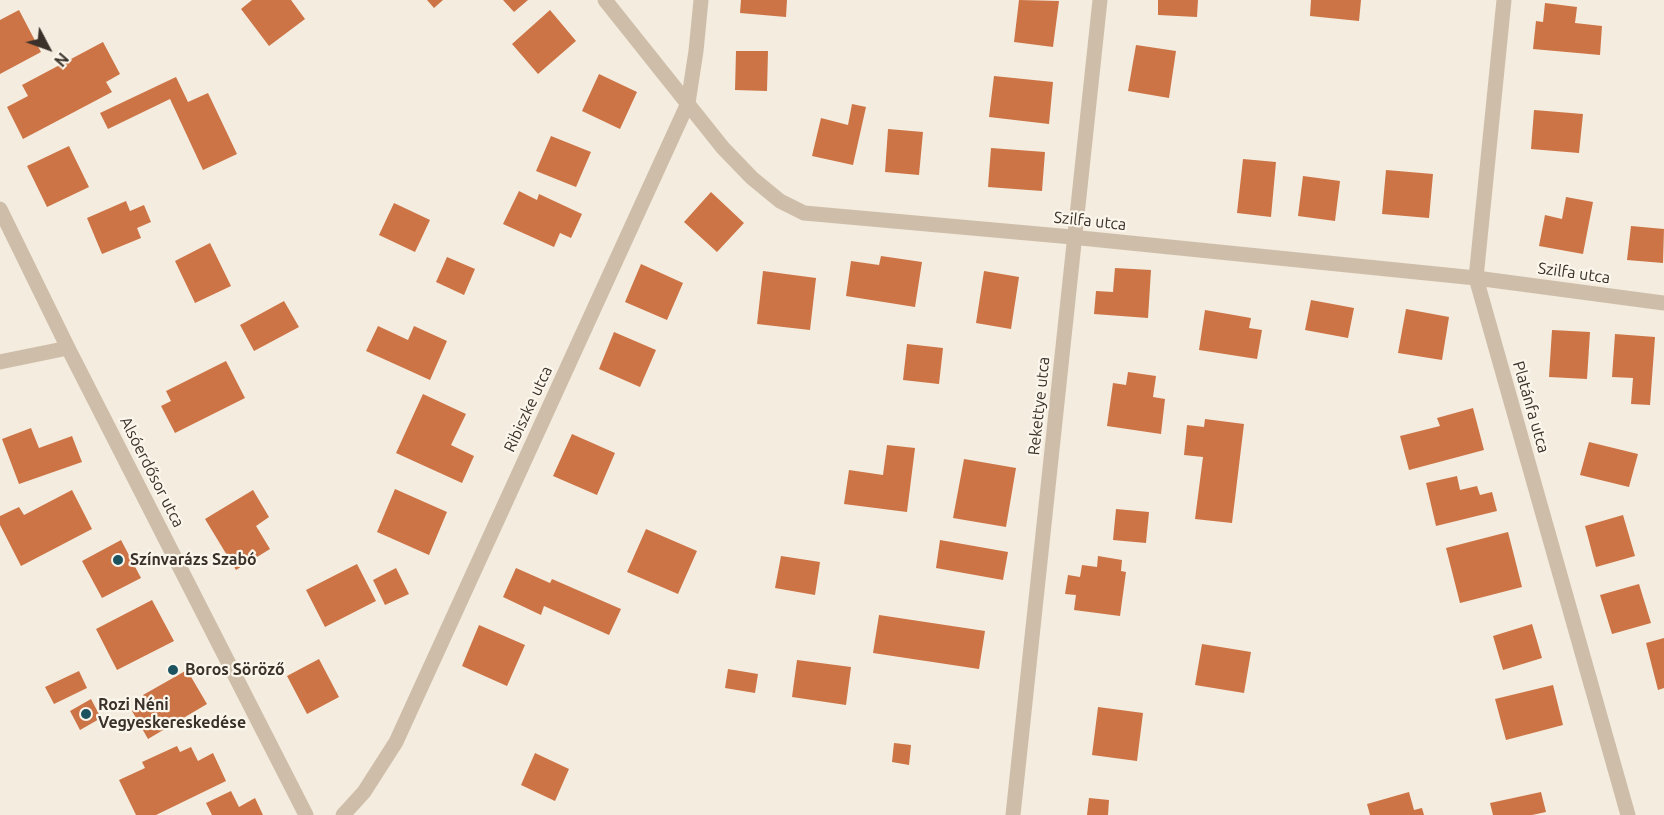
<!DOCTYPE html>
<meta charset="utf-8">
<style>
body{margin:0}
#map{position:relative;width:1664px;height:815px;overflow:hidden;background:#f4ecdf;font-family:Ubuntu,sans-serif}
canvas{display:block}
.north{position:absolute;left:18px;top:18px;width:60px;height:60px;-webkit-text-stroke:4px #fbf6ec;paint-order:stroke;rotate:131deg;font-size:16px;font-weight:700;line-height:24px;text-align:center;color:#3a312a}
.north::after{content:'';display:block;margin:auto;width:21px;height:27px;background:#3a312a;clip-path:polygon(50% 0,100% 100%,50% 72%,0 100%)}
</style>
<div id="map">
<canvas width="1664" height="815"></canvas>
<div class="north">N</div>
</div>
<script>
const ctx = document.querySelector('canvas').getContext('2d');
ctx.lineJoin = 'round';
function fillPath(path, color) { ctx.fillStyle = color; ctx.fill(path, 'evenodd'); }
const poly = rows => new Path2D(rows.map(r => 'M' + r).join(''));
function stroke(path, color, width, dash) { ctx.strokeStyle = color; ctx.lineWidth = width; ctx.lineCap = dash ? 'butt' : 'round'; ctx.setLineDash(dash || []); ctx.stroke(path); }
function write(font, color, halo, rows, align = 'center') {
  ctx.font = font + ' Ubuntu,sans-serif'; ctx.lineWidth = 4.5; ctx.setLineDash([]); ctx.textBaseline = 'middle'; ctx.strokeStyle = halo; ctx.fillStyle = color; for (const [text, x, y, turn = 0] of rows) {
    ctx.save(); ctx.translate(x, y); ctx.rotate((+turn || 0) * Math.PI / 180); ctx.textAlign = isNaN(turn) ? turn : align; if (halo) ctx.strokeText(text, 0, 0); ctx.fillText(text, 0, 0); ctx.restore();
  }
}
const building = poly([
 [252,0,291,0,305,19,269,46,241,9],
 [427,0,443,0,434,8],
 [503,0,528,0,514,12],
 [741,0,787,0,786,17,740,13],
 [1019,0,1059,1,1053,47,1014,42],
 [1158,0,1198,0,1197,17,1158,15],
 [1311,0,1361,0,1359,21,1310,16],
 [1545,3,1577,7,1575,23,1602,26,1600,55,1533,49,1536,21,1543,22],
 [19,10,41,52,0,74,0,20],
 [550,10,576,41,538,74,512,44],
 [103,42,120,74,106,82,112,92,23,139,7,107,28,96,22,85],
 [1136,45,1176,51,1169,98,1128,91],
 [736,51,768,51,767,91,735,90],
 [599,74,637,92,620,129,582,111],
 [994,76,1053,82,1049,124,989,117],
 [176,77,188,102,208,93,237,154,203,170,170,99,108,129,100,113],
 [852,104,866,107,853,165,812,156,821,118,848,125],
 [1534,110,1583,114,1579,153,1531,149],
 [888,129,923,132,919,175,885,172],
 [551,136,591,152,576,187,536,171],
 [69,146,89,187,47,207,27,166],
 [991,148,1045,152,1042,191,988,187],
 [1243,159,1276,162,1271,217,1237,213],
 [1386,170,1433,174,1429,218,1382,214],
 [1303,176,1340,181,1335,221,1298,216],
 [519,191,537,200,539,194,582,214,571,238,560,233,554,247,503,224],
 [711,192,744,223,717,252,684,222],
 [1566,197,1593,202,1583,254,1539,246,1545,215,1562,219],
 [126,201,130,211,144,205,151,222,137,228,141,238,102,254,87,218],
 [394,203,430,220,415,252,379,235],
 [1631,226,1664,229,1663,263,1627,260],
 [210,243,231,286,195,303,175,261],
 [881,256,922,262,915,307,846,296,851,261,879,265],
 [447,257,475,269,464,295,436,282],
 [641,264,683,283,667,320,625,302],
 [1115,268,1151,270,1148,318,1094,314,1096,291,1113,292],
 [763,271,816,278,810,330,757,324],
 [984,271,1019,277,1011,329,976,323],
 [1311,300,1354,308,1348,338,1305,330],
 [284,301,299,327,254,351,240,325],
 [1406,309,1449,317,1442,360,1398,353],
 [1205,310,1251,318,1249,328,1262,330,1257,359,1199,350],
 [378,326,408,340,414,326,447,341,430,380,366,351],
 [1552,330,1590,332,1587,379,1549,377],
 [614,332,656,350,640,387,599,369],
 [1615,334,1655,337,1650,405,1631,404,1633,378,1612,377],
 [907,344,943,348,939,384,903,380],
 [226,361,245,398,175,433,161,406,171,401,166,391],
 [1128,372,1156,376,1153,397,1165,399,1161,434,1107,426,1113,383,1126,385],
 [423,394,466,414,451,445,474,456,462,483,396,453],
 [1473,408,1484,450,1409,470,1400,436,1440,426,1437,418],
 [1205,419,1244,424,1232,523,1195,519,1203,457,1184,455,1187,425,1204,427],
 [31,428,39,448,72,436,82,462,19,484,2,439],
 [572,434,615,453,597,495,553,476],
 [1589,442,1638,454,1629,487,1580,475],
 [887,445,915,448,907,512,844,504,849,470,883,475],
 [964,459,1016,468,1006,527,953,518],
 [1457,476,1460,490,1477,486,1480,495,1492,492,1497,511,1436,526,1426,483],
 [395,489,447,512,429,555,377,532],
 [72,490,92,529,21,566,0,525,0,516,19,507,24,515],
 [253,490,269,517,256,526,270,549,236,570,205,519],
 [1116,509,1149,512,1146,543,1113,540],
 [1623,515,1635,556,1596,567,1585,526],
 [646,529,697,551,678,594,627,572],
 [1508,532,1522,587,1460,603,1446,548],
 [121,540,141,578,102,598,82,561],
 [940,540,1008,552,1003,580,936,568],
 [781,556,820,562,815,595,775,588],
 [1098,556,1122,560,1121,571,1126,572,1120,616,1074,610,1076,595,1065,594,1068,575,1080,577,1082,565,1097,567],
 [357,564,376,601,325,627,306,590],
 [396,568,409,594,385,605,373,580],
 [516,568,550,583,552,579,621,609,609,635,544,606,541,615,503,597],
 [1639,584,1651,623,1612,634,1600,595],
 [152,600,174,641,117,670,96,629],
 [879,615,985,631,979,669,873,653],
 [1532,624,1542,658,1503,670,1493,636],
 [479,625,525,645,507,686,462,666],
 [1664,638,1664,688,1658,690,1646,643],
 [1202,644,1251,652,1244,693,1195,685],
 [319,659,339,697,307,714,287,676],
 [797,660,851,667,846,705,792,697],
 [728,669,758,674,755,693,725,688],
 [187,670,207,704,148,739,132,711,147,702,143,695],
 [79,671,87,688,54,704,45,687],
 [1553,685,1563,725,1506,740,1495,699],
 [91,699,101,718,80,730,70,711],
 [1098,707,1143,713,1137,761,1092,755],
 [894,743,911,745,909,765,892,762],
 [177,746,180,752,191,747,198,761,213,753,226,781,156,815,136,815,119,780,145,768,142,762],
 [535,753,569,769,555,801,521,785],
 [231,791,239,807,255,798,263,815,212,815,206,803],
 [1409,792,1414,810,1422,808,1424,815,1370,815,1367,804],
 [1541,792,1546,812,1532,815,1493,815,1490,803],
 [1089,798,1109,800,1108,815,1087,815]
]);
const minor = poly([
 [605,0,723,148,752,178,780,201,804,213,1061,236,1476,278,1664,303],
 [1504,0,1476,278,1628,815],
 [0,209,68,348,306,815],
 [0,362,68,348],
 [343,815,364,792,396,742,688,103,696,51,701,0],
 [1013,815,1100,0]
]);
const markers = [
 [118,560,6,"#1c535f"],
 [173,670,6,"#1c535f"],
 [86,714,6,"#1c535f"]
];
const streetNames = [
 ["Szilfa utca",1090,221,6],
 ["Szilfa utca",1574,273,8],
 ["Rekettye utca",1039,406,-84],
 ["Platánfa utca",1531,407,74],
 ["Ribiszke utca",528,409,-65],
 ["Alsóerdősor utca",152,472,63]
];
const poiNames = [
 ["Színvarázs Szabó",130,560],
 ["Boros Söröző",185,670],
 ["Rozi Néni",98,705],
 ["Vegyeskereskedése",98,723]
];
fillPath(building, '#cc7445');
stroke(minor, '#cebea9', 15);
for (const [x, y, r, color] of markers) { const dot = new Path2D(); dot.arc(x, y, r, 0, 2 * Math.PI); ctx.fillStyle = color; ctx.fill(dot); stroke(dot, '#fbf6ec', 2); }
write('16px', '#3a312a', '#fbf6ec', streetNames);
write('bold 16px', '#3a312a', '#fbf6ec', poiNames, 'left');
</script>
